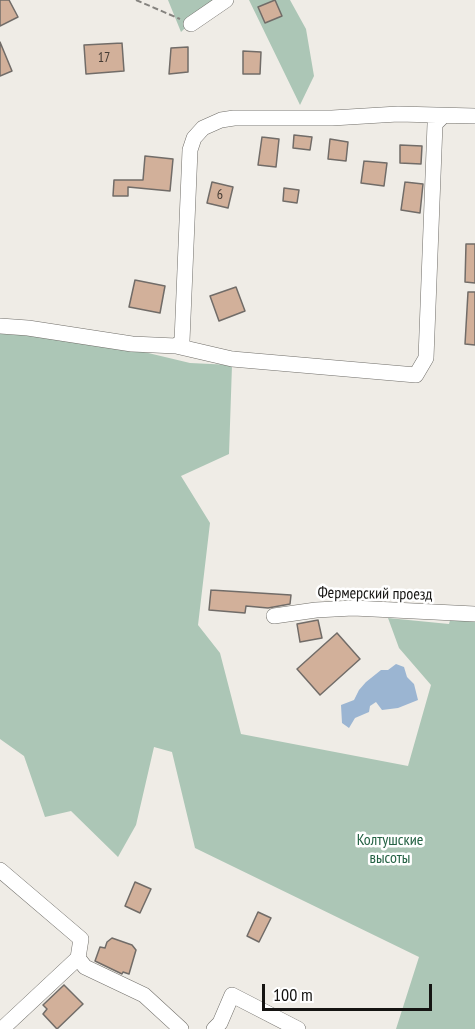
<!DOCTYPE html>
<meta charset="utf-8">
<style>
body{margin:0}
#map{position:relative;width:475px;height:1029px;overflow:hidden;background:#efece6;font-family:"PT Sans Narrow",sans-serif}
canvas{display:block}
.scale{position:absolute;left:262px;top:984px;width:170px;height:27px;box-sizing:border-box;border:3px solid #151412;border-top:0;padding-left:8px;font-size:18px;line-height:21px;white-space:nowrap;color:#151412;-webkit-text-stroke:4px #fff;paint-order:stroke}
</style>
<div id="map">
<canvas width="475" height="1029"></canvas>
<div class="scale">100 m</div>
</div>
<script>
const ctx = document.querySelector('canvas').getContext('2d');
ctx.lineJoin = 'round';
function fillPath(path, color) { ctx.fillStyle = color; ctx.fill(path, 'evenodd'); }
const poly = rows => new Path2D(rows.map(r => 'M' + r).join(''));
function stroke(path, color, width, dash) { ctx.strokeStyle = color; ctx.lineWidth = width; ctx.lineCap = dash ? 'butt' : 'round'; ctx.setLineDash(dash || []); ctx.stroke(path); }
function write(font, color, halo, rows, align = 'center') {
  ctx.font = font + ' "PT Sans Narrow",sans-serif'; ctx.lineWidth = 5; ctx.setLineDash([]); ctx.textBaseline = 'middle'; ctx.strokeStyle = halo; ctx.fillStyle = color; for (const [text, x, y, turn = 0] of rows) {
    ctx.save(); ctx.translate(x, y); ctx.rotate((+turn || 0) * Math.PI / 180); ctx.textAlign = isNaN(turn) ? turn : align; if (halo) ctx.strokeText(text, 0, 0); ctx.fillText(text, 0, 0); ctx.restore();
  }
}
const green = poly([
 [168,0,214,0,181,32],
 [249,0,290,0,306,29,314,76,300,105],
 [0,334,73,335,190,363,232,365,229,454,181,476,210,523,198,625,220,653,241,734,408,766,431,685,399,648,388,618,449,624,454,606,475,606,475,1029,396,1029,419,957,195,848,172,752,154,747,136,825,118,857,71,811,45,817,24,756,0,739]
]);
const water = poly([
 [396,664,404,667,407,677,414,684,418,700,398,708,382,710,376,702,370,706,369,712,355,718,349,728,342,723,341,705,354,700,359,690,366,682,381,670,388,670]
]);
const building = poly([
 [0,0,9,0,18,17,0,26,0,0],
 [275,0,282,16,265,23,258,7,275,0],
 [0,42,12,71,0,76,0,42],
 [122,43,124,71,86,74,84,45,122,43],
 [188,47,188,72,169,74,171,48,188,47],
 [243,51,261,52,260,74,243,74,243,51],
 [294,135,312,137,310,150,293,148,294,135],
 [262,137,279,139,276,167,258,165,262,137],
 [330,139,348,142,346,161,328,159,330,139],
 [400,145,422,146,421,164,400,163,400,145],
 [145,156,173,159,170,191,128,187,128,196,113,196,114,180,143,180,145,156],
 [364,161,387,163,384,186,361,183,364,161],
 [212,182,233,187,228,208,207,203,212,182],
 [405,182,423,184,420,213,401,210,405,182],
 [284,188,299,190,297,203,283,201,284,188],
 [466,244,475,244,475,283,465,282,466,244],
 [135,280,165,286,160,313,129,307,135,280],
 [236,287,245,311,219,321,210,296,236,287],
 [468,292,475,292,475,345,465,344,468,292],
 [211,590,291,595,290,604,268,608,246,606,245,613,209,610,211,590],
 [318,620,322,638,300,642,297,624,318,620],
 [337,633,360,659,320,695,297,669,337,633],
 [135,882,151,889,140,913,125,906,135,882],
 [258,912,271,918,259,942,247,936,258,912],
 [112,938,132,945,136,950,129,974,123,972,122,974,95,961,100,947,105,948,107,942,112,938],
 [64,985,83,1004,57,1029,43,1014,47,1009,43,1005,64,985]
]);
const path = poly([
 [136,0,180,19]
]);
const minor = poly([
 [191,24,226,0],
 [0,326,28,328,132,344,176,346,182,341,190,150,194,138,203,128,221,120,234,118,332,118,398,114,475,116],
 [176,346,232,359,416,375,426,358,435,124,442,117],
 [274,616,316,610,353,608,475,614],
 [0,870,81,939,78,958,85,967,144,995,181,1029],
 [2,1029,78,958],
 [214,1029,220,1023,232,995,298,1029]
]);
const numberNames = [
 ["17",104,58],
 ["6",220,195]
];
const streetNames = [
 ["Фермерский проезд",375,594,1]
];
const parkNames = [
 ["Колтушские",390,840],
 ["высоты",390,858]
];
fillPath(green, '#acc6b6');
fillPath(water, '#9bb5d2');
fillPath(building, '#d2b09a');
stroke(building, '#716c68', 1.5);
stroke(minor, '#706e69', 16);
stroke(path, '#85837f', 2, [6, 3]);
stroke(minor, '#fff', 15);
write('14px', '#443b34', null, numberNames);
write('16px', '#151412', '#fff', streetNames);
write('16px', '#256244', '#fff', parkNames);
</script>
